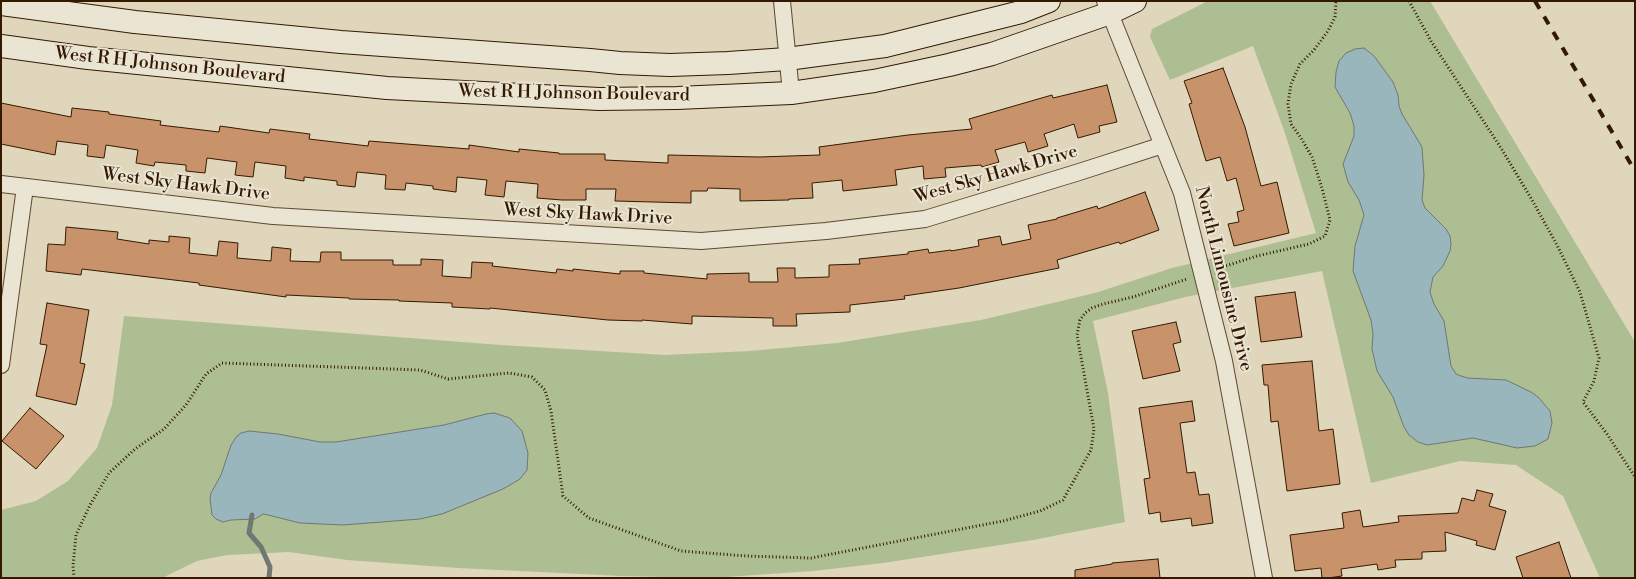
<!DOCTYPE html>
<style>
body{margin:0}
#map{position:relative;width:1636px;height:579px;overflow:hidden;background:#dfd6bb;font-family:"Libre Bodoni",serif}
canvas{display:block}
.frame{position:absolute;inset:0;border:2px solid #341901;pointer-events:none}
</style>
<div id="map">
<canvas width="1636" height="579"></canvas>
<div class="frame"></div>
</div>
<script>
const ctx = document.querySelector('canvas').getContext('2d');
ctx.lineJoin = 'round';
function fillPath(path, color) { ctx.fillStyle = color; ctx.fill(path, 'evenodd'); }
const poly = rows => new Path2D(rows.map(r => 'M' + r).join(''));
function stroke(path, color, width, dash) { ctx.strokeStyle = color; ctx.lineWidth = width; ctx.lineCap = dash ? 'butt' : 'round'; ctx.setLineDash(dash || []); ctx.stroke(path); }
function write(font, color, halo, rows, align = 'center') {
  ctx.font = font + ' "Libre Bodoni",serif'; ctx.lineWidth = 4; ctx.setLineDash([]); ctx.textBaseline = 'middle'; ctx.strokeStyle = halo; ctx.fillStyle = color; for (const [text, x, y, turn = 0] of rows) {
    ctx.save(); ctx.translate(x, y); ctx.rotate((+turn || 0) * Math.PI / 180); ctx.textAlign = isNaN(turn) ? turn : align; if (halo) ctx.strokeText(text, 0, 0); ctx.fillText(text, 0, 0); ctx.restore();
  }
}
const green = poly([
 [1208,1,1430,1,1635,342,1635,578,1600,578,1563,496,1516,465,1460,461,1371,483,1322,271,1185,297,1093,321,1108,393,1125,522,1033,540,883,563,813,571,711,578,621,576,458,568,347,560,289,552,227,555,197,561,162,578,1,578,1,510,36,501,68,481,97,448,112,405,124,316,501,345,665,355,750,351,837,343,981,320,1095,293,1172,268,1316,233,1285,133,1253,46,1170,80,1150,37,1152,29]
]);
const water = poly([
 [1364,48,1374,56,1393,82,1398,95,1399,106,1402,114,1422,147,1424,175,1422,200,1425,208,1446,229,1450,236,1451,244,1450,251,1443,266,1433,277,1430,292,1434,304,1444,321,1451,366,1456,374,1461,376,1468,378,1506,380,1531,392,1538,397,1550,411,1552,423,1548,439,1535,446,1517,448,1473,438,1427,445,1418,442,1409,435,1404,427,1393,397,1377,371,1372,349,1373,334,1371,320,1353,271,1355,246,1364,215,1359,200,1348,182,1343,164,1354,136,1354,126,1350,113,1335,87,1336,72,1339,61,1346,53,1355,49,1364,48],
 [494,413,510,418,522,431,528,453,527,470,520,479,503,489,442,514,420,519,343,525,300,523,268,515,263,514,255,519,231,520,223,522,216,519,212,515,210,499,211,493,221,475,231,445,237,436,241,433,249,431,278,434,320,442,336,442,444,425,486,414,494,413]
]);
const stream = poly([
 [252,515,249,533,261,547,270,567,269,578]
]);
const building = poly([
 [1223,68,1245,127,1261,186,1277,182,1289,233,1234,246,1228,224,1239,222,1237,212,1244,210,1236,178,1227,181,1220,157,1206,161,1189,104,1192,103,1184,81,1223,68],
 [1107,85,1117,122,1099,126,1100,132,1078,138,1074,124,1044,134,1048,146,1028,152,1025,142,995,150,999,162,982,167,981,165,945,168,946,177,924,179,923,166,895,170,897,185,843,191,842,180,812,183,813,198,789,199,789,200,740,201,740,189,708,188,707,191,691,191,691,203,615,201,616,189,586,189,586,200,562,200,537,198,538,184,506,181,504,197,485,195,487,180,457,177,456,192,433,189,433,186,406,183,405,190,385,189,386,175,357,172,355,187,337,185,337,181,304,177,304,181,285,178,286,166,255,162,253,177,235,175,237,162,207,158,205,173,186,171,186,165,155,162,154,166,136,163,138,150,106,145,104,158,87,156,88,145,57,141,55,155,1,144,1,103,71,117,72,108,109,112,109,114,161,121,160,125,219,132,220,126,269,133,270,129,310,134,309,139,368,146,369,141,469,149,469,145,519,152,519,149,559,153,559,154,605,154,605,160,668,163,668,155,759,157,820,155,819,147,908,135,972,129,969,119,1052,95,1053,98,1107,85],
 [1145,192,1159,230,1120,244,1119,242,1057,260,1059,268,959,288,904,296,905,299,850,305,850,312,796,314,797,326,773,326,773,318,692,316,692,324,642,320,642,321,608,320,490,308,490,309,452,307,452,303,399,301,399,300,349,299,349,298,286,295,286,297,199,285,199,283,82,269,81,275,46,271,48,244,65,245,66,227,118,232,117,239,149,244,149,240,169,242,169,236,190,238,189,253,217,256,219,241,238,243,237,258,271,261,272,247,291,249,290,261,320,262,321,252,341,252,341,260,393,260,393,265,421,265,421,259,443,260,442,276,471,278,472,262,493,263,492,266,556,273,557,269,573,271,573,269,620,274,620,271,644,271,644,273,707,279,707,274,749,273,749,282,778,282,777,268,795,268,795,278,829,277,829,265,860,264,859,259,908,254,908,252,928,249,929,253,951,250,951,251,979,246,978,240,1000,236,1002,245,1031,239,1028,225,1057,219,1057,218,1097,206,1098,209,1145,192],
 [1295,292,1302,337,1261,342,1255,297,1295,292],
 [47,303,89,310,80,363,85,364,76,405,36,396,47,345,40,344,47,303],
 [1176,322,1181,342,1173,344,1180,371,1143,379,1132,331,1176,322],
 [1312,361,1319,431,1333,429,1340,484,1287,491,1278,421,1271,422,1268,385,1264,385,1262,365,1312,361],
 [1192,401,1195,421,1180,423,1187,473,1195,472,1199,495,1209,494,1213,523,1192,526,1191,518,1161,522,1160,512,1149,514,1144,479,1150,478,1139,408,1192,401],
 [30,408,64,436,36,469,2,441,30,408],
 [1477,490,1493,494,1489,506,1506,511,1495,550,1476,545,1477,541,1445,532,1446,551,1422,552,1422,559,1395,560,1396,567,1378,570,1377,564,1341,569,1342,576,1328,578,1322,578,1321,568,1295,571,1290,535,1344,528,1342,513,1360,510,1363,527,1399,522,1398,516,1458,513,1462,498,1474,501,1477,490],
 [1559,542,1571,578,1523,578,1516,557,1559,542],
 [1158,559,1160,578,1075,578,1075,570,1112,564,1112,563,1158,559]
]);
const path = poly([
 [1409,1,1431,41,1501,148,1532,200,1557,245,1580,292,1599,358,1594,381,1583,402,1607,434,1635,477],
 [1216,269,1257,256,1309,244,1325,236,1330,220,1322,188,1312,157,1301,138,1291,124,1288,104,1291,84,1300,64,1314,50,1328,31,1335,17,1336,1],
 [74,578,73,566,76,535,90,505,109,473,135,449,164,429,186,405,206,374,222,363,420,370,448,379,509,373,532,377,545,390,551,411,563,496,589,518,681,551,746,556,811,558,1003,521,1040,511,1063,500,1091,450,1094,429,1077,335,1080,320,1085,313,1092,308,1103,304,1133,297,1187,279]
]);
const minor = poly([
 [782,1,791,93],
 [1105,1,1182,193,1224,361,1264,578],
 [1,184,273,216,701,241,826,231,925,219,1076,173,1163,145],
 [1,365,25,187]
]);
const secondary = poly([
 [1,4,135,22,341,42,590,60,620,63,670,65,728,63,787,59,885,46,1021,12,1049,1],
 [1,46,88,58,387,88,599,99,677,98,791,93,874,81,949,65,992,54,1110,13,1135,1]
]);
const rail = poly([
 [1535,1,1635,171]
]);
const streetNames = [
 ["West R H Johnson Boulevard",170,66,6],
 ["West R H Johnson Boulevard",574,94,1],
 ["West Sky Hawk Drive",996,175,-16],
 ["West Sky Hawk Drive",186,185,7],
 ["West Sky Hawk Drive",588,215,3],
 ["North Limousine Drive",1223,279,76]
];
fillPath(green, '#aebe93');
fillPath(water, '#99b6bc');
stroke(water, '#717771', 1);
stroke(stream, '#717771', 5);
fillPath(building, '#c8936a');
stroke(building, '#341901', 1);
stroke(minor, '#5f4830', 18);
stroke(secondary, '#341901', 24);
stroke(path, '#341901', 3, [1, 2.5]);
stroke(minor, '#eae4d3', 16);
stroke(secondary, '#eae4d3', 22);
stroke(rail, '#341901', 4, [9, 9]);
write('18px', '#341901', '#eae4d3', streetNames);
</script>
